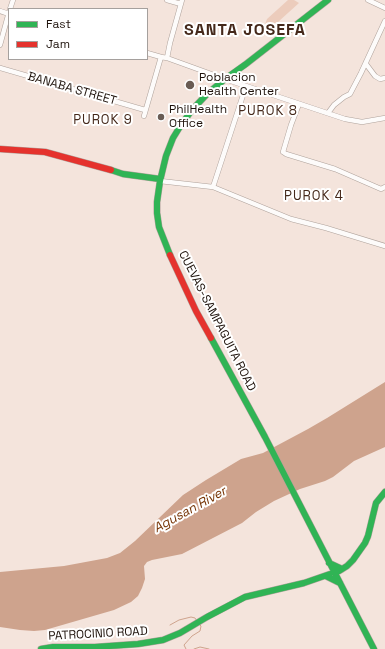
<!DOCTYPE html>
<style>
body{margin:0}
#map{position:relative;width:385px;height:649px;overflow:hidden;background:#f4e4dc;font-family:"Space Grotesk",sans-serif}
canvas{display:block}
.legend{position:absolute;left:8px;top:8px;width:140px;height:52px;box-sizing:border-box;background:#fff;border:1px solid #a5a09d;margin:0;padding:5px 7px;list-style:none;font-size:12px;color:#1e120b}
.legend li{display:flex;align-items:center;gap:8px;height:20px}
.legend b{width:20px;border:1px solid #a5a09d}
</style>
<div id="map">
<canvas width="385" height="649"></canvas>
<ul class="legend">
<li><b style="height:5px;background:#30b455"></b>Fast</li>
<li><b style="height:5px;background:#e5322d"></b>Jam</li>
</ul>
</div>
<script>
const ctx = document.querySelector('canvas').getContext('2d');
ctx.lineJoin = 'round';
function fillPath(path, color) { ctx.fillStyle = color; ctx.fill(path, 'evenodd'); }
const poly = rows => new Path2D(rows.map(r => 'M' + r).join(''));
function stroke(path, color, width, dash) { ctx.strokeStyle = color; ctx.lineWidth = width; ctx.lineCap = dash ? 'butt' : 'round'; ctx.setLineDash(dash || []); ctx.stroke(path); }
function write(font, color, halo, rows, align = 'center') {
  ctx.font = font + ' "Space Grotesk",sans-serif'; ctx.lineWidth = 4; ctx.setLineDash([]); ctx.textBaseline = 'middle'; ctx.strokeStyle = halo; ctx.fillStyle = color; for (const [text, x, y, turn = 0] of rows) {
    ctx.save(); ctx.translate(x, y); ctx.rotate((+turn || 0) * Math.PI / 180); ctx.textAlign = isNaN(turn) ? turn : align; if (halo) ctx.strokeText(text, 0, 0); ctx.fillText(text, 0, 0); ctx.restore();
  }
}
const green = poly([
 [288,0,294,0,299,3,278,22,268,27,264,27,267,19]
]);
const water = poly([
 [385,382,385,447,354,461,333,477,325,481,300,489,274,501,256,512,242,523,182,554,152,560,147,562,144,566,145,579,142,588,138,596,131,602,114,610,45,630,34,631,20,630,0,627,0,572,64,566,107,558,120,553,135,541,183,495,206,480,241,459,263,453,308,429,327,418]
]);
const stream = poly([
 [170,625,179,620,191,617,195,618,197,621],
 [186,649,184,645,192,636,200,631,201,626,200,625],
 [194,649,200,647,209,649]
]);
const street = poly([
 [167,0,181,4],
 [368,0,385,8],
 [10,9,13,0],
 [0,11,9,14],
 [0,45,9,12],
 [147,53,161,57],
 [167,58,225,79,345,119,362,122,385,118],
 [366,62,366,64,375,76,380,79,385,78],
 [0,68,145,110],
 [299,104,291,125,283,152,286,154,335,169,381,189,385,187],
 [328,113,334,105,344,97,350,94,361,73,385,21],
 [144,116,161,57,167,58,170,43,182,0],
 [160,181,213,187,291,219,326,228,385,246],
 [213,187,246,86]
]);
const fast = poly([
 [111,170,123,174,160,179],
 [170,255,159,227,157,213,157,202,160,181,166,156,173,138,181,125,192,110,207,94,225,79,246,64,328,0],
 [211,338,265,437,374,649],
 [329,563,342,569],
 [339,571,347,566,353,560,365,543,368,536,376,503,385,492],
 [326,576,340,583],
 [41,649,53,647,95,647,138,644,163,640,180,633,207,617,245,597,304,583,330,574]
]);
const jam = poly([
 [0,149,45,152,111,170],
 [170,255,196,311,211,338]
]);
const markers = [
 [190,85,5,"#695c54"],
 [161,117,4,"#695c54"]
];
const poiNames = [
 ["Poblacion",199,78],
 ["Health Center",199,92],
 ["PhilHealth",169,110],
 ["Office",169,124]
];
const streetNames = [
 ["BANABA STREET",72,89,16],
 ["CUEVAS-SAMPAGUITA ROAD",217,321,63],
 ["PATROCINIO ROAD",98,634,-3]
];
const neighbourhoodNames = [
 ["PUROK 8",268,111],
 ["PUROK 9",103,120],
 ["PUROK 4",314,196]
];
const waterNames = [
 ["Agusan River",190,510,-29]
];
const districtNames = [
 ["SANTA JOSEFA",245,31]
];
fillPath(green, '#ecccbc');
fillPath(water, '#cea38d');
stroke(stream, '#cea38d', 1);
stroke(street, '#afa29b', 5.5);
stroke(fast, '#afa29b', 7);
stroke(jam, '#afa29b', 7);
stroke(street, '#fdfbfa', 4.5);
stroke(fast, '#30b455', 6);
stroke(jam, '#e5322d', 6);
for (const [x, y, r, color] of markers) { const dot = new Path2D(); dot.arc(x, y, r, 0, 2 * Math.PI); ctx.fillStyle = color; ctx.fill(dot); stroke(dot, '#fff', 1.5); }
write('12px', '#1e120b', '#fff', poiNames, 'left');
write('12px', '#1e120b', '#fff', streetNames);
ctx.letterSpacing = '1px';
write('13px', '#44281a', '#fff', neighbourhoodNames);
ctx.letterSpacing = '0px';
write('italic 13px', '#753202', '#fff', waterNames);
ctx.letterSpacing = '1px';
write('bold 16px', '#44281a', '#fff', districtNames);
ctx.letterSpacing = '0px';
</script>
